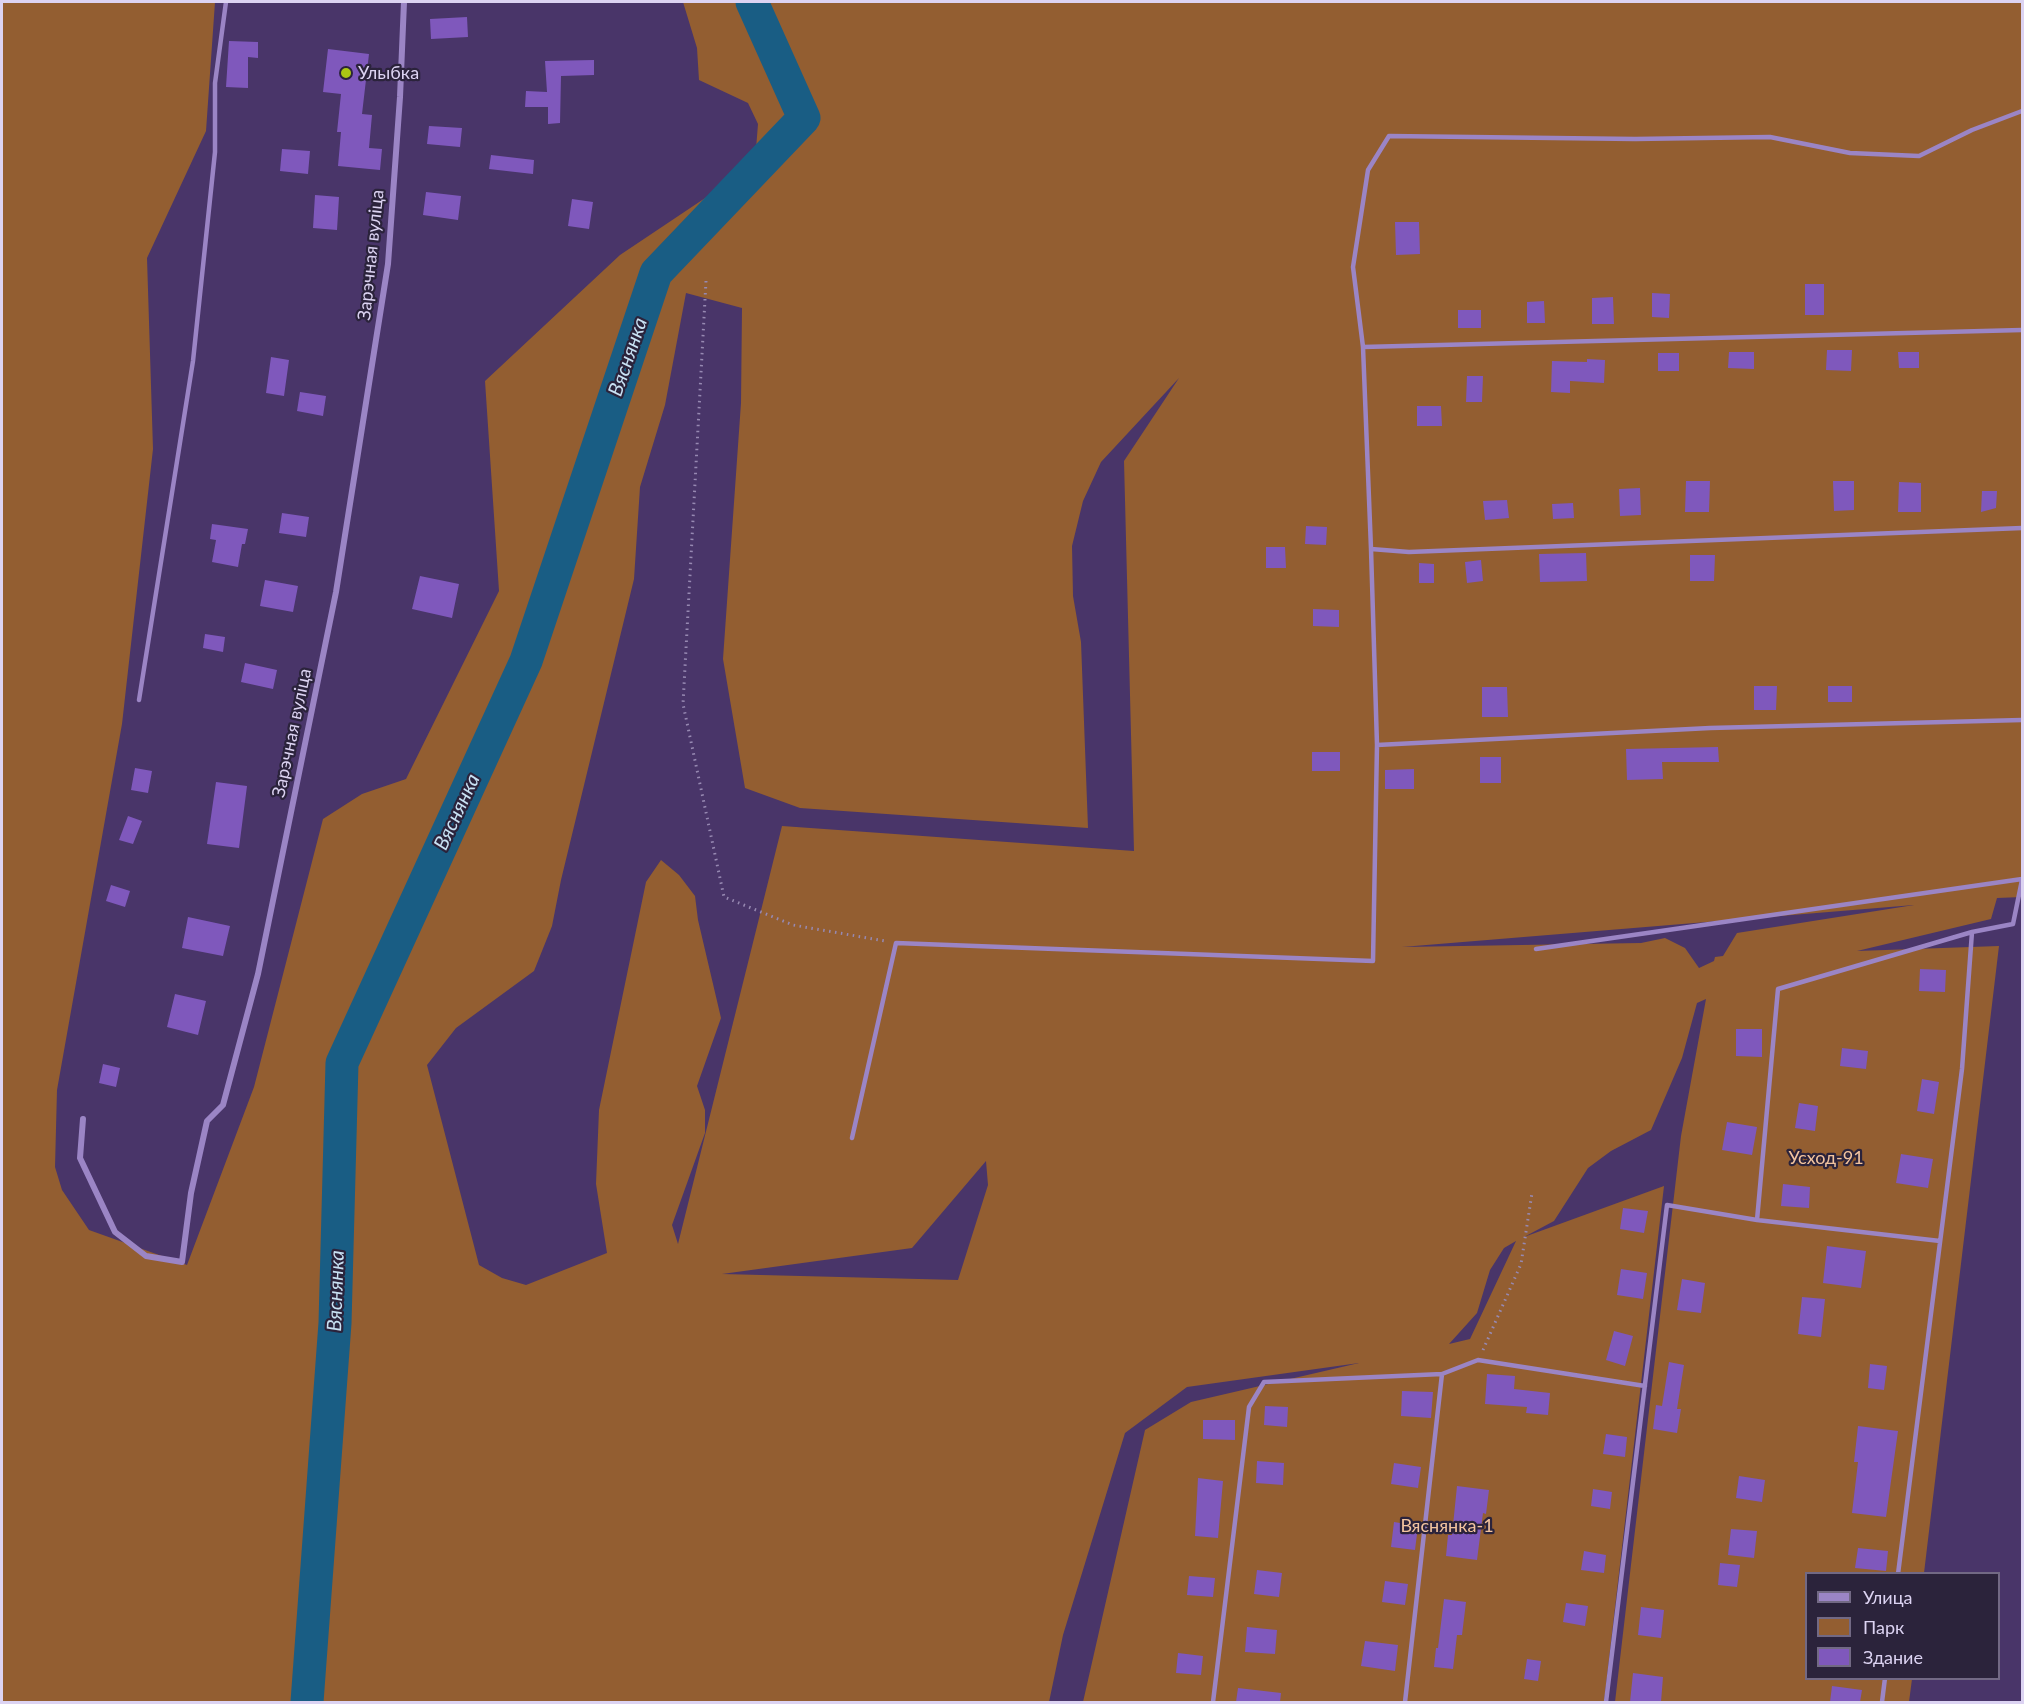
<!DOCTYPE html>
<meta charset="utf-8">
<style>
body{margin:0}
#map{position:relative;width:2024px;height:1704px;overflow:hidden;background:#493569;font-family:Lato,sans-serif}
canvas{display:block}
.frame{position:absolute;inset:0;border:3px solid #dcd3f2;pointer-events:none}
.legend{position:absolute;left:1805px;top:1572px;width:195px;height:108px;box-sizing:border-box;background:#2b233b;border:2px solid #726984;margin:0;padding:8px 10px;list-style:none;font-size:18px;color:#dcd3f2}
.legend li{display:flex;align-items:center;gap:12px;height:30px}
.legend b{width:30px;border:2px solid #726984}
</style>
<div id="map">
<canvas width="2024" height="1704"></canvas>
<div class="frame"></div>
<ul class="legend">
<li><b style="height:8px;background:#9b85c5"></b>Улица</li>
<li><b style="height:16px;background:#935e31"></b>Парк</li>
<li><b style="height:16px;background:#7f58bc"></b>Здание</li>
</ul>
</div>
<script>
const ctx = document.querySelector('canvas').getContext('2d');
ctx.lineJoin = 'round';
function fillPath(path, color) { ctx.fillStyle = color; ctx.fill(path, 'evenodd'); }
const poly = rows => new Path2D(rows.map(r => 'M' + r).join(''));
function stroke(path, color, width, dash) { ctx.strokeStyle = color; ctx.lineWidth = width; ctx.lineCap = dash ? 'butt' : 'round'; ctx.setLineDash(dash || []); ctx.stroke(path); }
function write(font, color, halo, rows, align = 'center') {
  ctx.font = font + ' Lato,sans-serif'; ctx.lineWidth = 4.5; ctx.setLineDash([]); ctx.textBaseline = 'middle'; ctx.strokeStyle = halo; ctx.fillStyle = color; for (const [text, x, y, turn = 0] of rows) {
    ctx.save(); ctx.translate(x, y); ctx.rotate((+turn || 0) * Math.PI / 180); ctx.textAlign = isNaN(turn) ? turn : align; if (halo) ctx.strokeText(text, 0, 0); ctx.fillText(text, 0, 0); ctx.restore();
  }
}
const green = poly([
 [2,2,215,2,206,131,147,258,153,449,122,724,57,1090,55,1167,62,1190,89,1230,187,1265,254,1087,323,819,362,794,406,779,499,591,485,381,620,255,747,170,756,149,758,124,748,103,699,80,697,48,683,2,2022,2,2022,897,1997,898,1991,919,1857,951,1999,946,1924,1573,1806,1574,1806,1678,1912,1679,1909,1702,1615,1702,1681,1136,1706,999,1697,1003,1682,1058,1651,1130,1611,1151,1588,1168,1554,1221,1524,1237,1664,1186,1604,1702,1083,1702,1145,1430,1191,1402,1359,1363,1187,1387,1125,1433,1063,1635,1049,1702,2,1702],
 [686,293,742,308,741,403,723,659,745,788,800,808,1088,828,1081,642,1073,596,1072,546,1083,501,1101,462,1179,378,1124,461,1134,851,782,826,678,1244,672,1225,705,1133,705,1110,697,1086,721,1018,698,920,695,896,679,875,661,860,646,882,599,1110,596,1184,607,1253,526,1285,502,1278,479,1265,427,1065,456,1028,534,971,552,926,561,880,634,579,640,487,665,405],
 [1914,905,1737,933,1723,956,1715,957,1714,961,1699,968,1685,948,1665,938,1641,943,1402,947],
 [986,1161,988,1185,958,1280,722,1274,912,1248],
 [1516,1241,1470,1339,1449,1344,1477,1313,1490,1270,1504,1248]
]);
const river = poly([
 [307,1702,335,1323,342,1063,526,661,656,273,804,118,752,2]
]);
const building = poly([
 [467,17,468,37,431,39,430,19],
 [229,41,258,42,258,58,248,57,248,88,226,87],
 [328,49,369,54,362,114,372,115,369,148,382,149,380,170,338,166,341,132,337,132,341,94,323,92],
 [594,60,594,75,561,76,560,123,548,124,548,107,525,107,526,91,547,92,545,61],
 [429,126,462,128,460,147,427,144],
 [282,149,310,151,308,174,280,171],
 [491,155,534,160,533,174,489,169],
 [426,192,461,196,458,220,423,215],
 [315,195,339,197,337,230,313,228],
 [572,199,593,202,589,229,568,226],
 [1395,222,1419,222,1420,254,1396,255],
 [1805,284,1824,284,1824,315,1805,315],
 [1652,293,1670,294,1669,318,1652,317],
 [1613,297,1614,324,1592,324,1592,298],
 [1544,301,1545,323,1527,323,1527,302],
 [1458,310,1481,310,1481,328,1458,328],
 [1827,350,1852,350,1851,371,1826,370],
 [1729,352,1754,352,1754,369,1728,368],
 [1898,352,1919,352,1919,368,1899,368],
 [1658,353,1679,353,1679,371,1658,371],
 [271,357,289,360,284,396,266,393],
 [1587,359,1605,360,1604,383,1570,381,1570,393,1551,392,1552,361,1587,362],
 [1467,376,1483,376,1482,402,1466,402],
 [300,392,326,396,323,416,297,411],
 [1417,406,1441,406,1442,426,1417,426],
 [1686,481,1710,481,1709,512,1685,512],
 [1833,481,1854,481,1854,510,1834,511],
 [1899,482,1921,483,1921,512,1898,512],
 [1640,488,1641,515,1620,516,1619,489],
 [1982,491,1997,491,1996,508,1981,512],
 [1507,500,1509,518,1485,520,1483,501],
 [1573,503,1574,518,1553,519,1552,504],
 [282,513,309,517,306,537,279,533],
 [212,524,248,529,245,544,242,544,238,567,212,562,216,540,210,539],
 [1306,526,1327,527,1326,545,1305,544],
 [1266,547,1285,547,1286,568,1266,568],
 [1586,553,1587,581,1540,582,1539,554],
 [1690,555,1715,555,1714,581,1690,581],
 [1481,560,1483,581,1467,583,1465,562],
 [1419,563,1434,564,1434,583,1419,583],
 [420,576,459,584,452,618,412,609],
 [265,580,298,586,293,612,260,606],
 [1313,609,1339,610,1339,627,1313,626],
 [205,634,225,637,223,652,203,648],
 [245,663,277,670,273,689,241,682],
 [1754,686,1777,686,1776,710,1754,710],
 [1828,686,1852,686,1852,702,1828,702],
 [1482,687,1507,687,1508,717,1482,717],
 [1718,747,1719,762,1662,762,1663,779,1627,780,1626,749],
 [1312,752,1340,752,1340,771,1312,771],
 [1480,757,1501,757,1501,783,1480,783],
 [135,768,152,771,148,793,131,790],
 [1414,769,1414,789,1385,789,1385,770],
 [216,782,247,786,239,848,207,844],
 [128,816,142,821,133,844,119,840],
 [111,885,130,891,125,907,106,901],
 [188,917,230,926,223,956,182,948],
 [1920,969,1946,970,1945,992,1919,991],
 [175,994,206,1001,198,1035,167,1027],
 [1736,1029,1762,1029,1762,1057,1736,1056],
 [1842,1048,1868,1051,1866,1069,1840,1066],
 [103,1064,120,1068,116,1087,99,1083],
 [1922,1079,1939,1082,1934,1114,1917,1111],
 [1799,1103,1818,1106,1815,1131,1795,1128],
 [1727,1122,1757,1127,1752,1155,1722,1150],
 [1901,1154,1933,1159,1928,1188,1896,1183],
 [1783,1184,1810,1187,1809,1208,1781,1206],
 [1623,1208,1648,1211,1644,1233,1620,1229],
 [1827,1246,1866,1251,1861,1288,1823,1283],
 [1621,1269,1647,1273,1643,1299,1617,1295],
 [1682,1279,1705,1283,1701,1313,1677,1310],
 [1802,1297,1825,1299,1821,1337,1798,1334],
 [1614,1331,1633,1336,1625,1366,1606,1360],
 [1669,1362,1684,1365,1677,1409,1681,1409,1677,1433,1653,1429,1656,1405,1662,1406],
 [1870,1364,1887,1366,1884,1390,1868,1388],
 [1487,1374,1515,1376,1514,1389,1550,1393,1548,1415,1526,1413,1527,1407,1485,1404],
 [1402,1391,1433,1392,1431,1418,1401,1416],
 [1265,1406,1288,1407,1287,1427,1264,1425],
 [1203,1420,1235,1420,1235,1440,1203,1439],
 [1858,1426,1898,1431,1886,1517,1852,1513,1858,1462,1854,1462],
 [1606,1434,1627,1437,1625,1457,1603,1454],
 [1257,1461,1284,1463,1283,1485,1256,1483],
 [1394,1463,1421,1467,1418,1488,1391,1484],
 [1739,1476,1765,1480,1762,1502,1736,1498],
 [1198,1478,1223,1481,1218,1538,1195,1536],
 [1457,1486,1489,1490,1486,1514,1483,1513,1477,1560,1446,1556,1448,1535,1452,1535],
 [1593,1489,1612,1492,1610,1509,1591,1506],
 [1394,1522,1418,1526,1415,1550,1391,1547],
 [1731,1529,1757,1531,1754,1558,1728,1555],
 [1858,1548,1888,1551,1886,1571,1855,1568],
 [1584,1551,1606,1555,1604,1573,1581,1570],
 [1720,1563,1740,1565,1737,1587,1718,1585],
 [1257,1570,1282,1573,1279,1597,1254,1594],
 [1189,1576,1215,1578,1213,1597,1187,1595],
 [1385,1581,1408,1584,1405,1605,1382,1602],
 [1444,1599,1466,1602,1462,1635,1457,1635,1453,1669,1434,1667,1436,1648,1438,1648],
 [1566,1603,1588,1606,1585,1626,1563,1622],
 [1641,1607,1664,1610,1661,1638,1638,1635],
 [1247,1627,1277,1630,1275,1654,1245,1652],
 [1365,1641,1398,1645,1395,1671,1361,1666],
 [1178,1653,1203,1656,1201,1675,1176,1673],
 [1527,1659,1541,1661,1538,1681,1524,1679],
 [1633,1673,1663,1677,1661,1702,1630,1702],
 [1832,1686,1862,1690,1860,1702,1830,1702],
 [1238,1688,1281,1693,1280,1702,1236,1702]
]);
const path = poly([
 [706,281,683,704,724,897,793,925,885,941],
 [1483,1350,1521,1264,1532,1193]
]);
const service = poly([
 [1363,347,2022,330],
 [1371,549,1409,552,2022,528],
 [139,700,193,361,215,152,215,83,226,2],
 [1377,745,1710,728,2022,720],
 [1972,932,2013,924,2022,880],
 [1536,949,2022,879],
 [852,1138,896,943,1373,961,1377,745,1371,549,1363,347,1353,267,1368,170,1389,136,1635,139,1770,137,1850,153,1919,156,1972,130,2022,111],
 [1757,1220,1778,989,1972,932,1962,1069,1898,1574],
 [1213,1702,1249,1407,1264,1382,1442,1374,1478,1360,1645,1386],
 [1405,1702,1442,1374],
 [1606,1702,1667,1205,1757,1220,1940,1241],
 [1882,1702,1885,1678]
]);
const minor = poly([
 [83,1119,80,1158,115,1232,146,1256,182,1262,191,1193,207,1121,223,1105,258,974,336,592,388,264,400,97,404,2]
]);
const markers = [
 [346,73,6,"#abc614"]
];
const poiNames = [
 ["Улыбка",358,73]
];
const streetNames = [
 ["Зарэчная вуліца",371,255,-84],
 ["Зарэчная вуліца",292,733,-78]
];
const parkNames = [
 ["Усход-91",1826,1158],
 ["Вяснянка-1",1447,1526]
];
const waterNames = [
 ["Вяснянка",628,357,-71],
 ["Вяснянка",457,812,-65],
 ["Вяснянка",336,1291,-88]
];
fillPath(green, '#935e31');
stroke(river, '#195d84', 33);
fillPath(building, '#7f58bc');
stroke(path, '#9789b2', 3, [1.5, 4.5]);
stroke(service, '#9b85c5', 4.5);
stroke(minor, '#9b85c5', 6);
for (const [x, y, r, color] of markers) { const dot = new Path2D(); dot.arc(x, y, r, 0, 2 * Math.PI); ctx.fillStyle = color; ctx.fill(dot); stroke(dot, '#2b233b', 2); }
write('18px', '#dcd3f2', '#2b233b', poiNames, 'left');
write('18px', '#dcd3f2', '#2b233b', streetNames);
write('18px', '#f3c49f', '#2b233b', parkNames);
write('italic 20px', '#c9e2f4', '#2b233b', waterNames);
</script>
